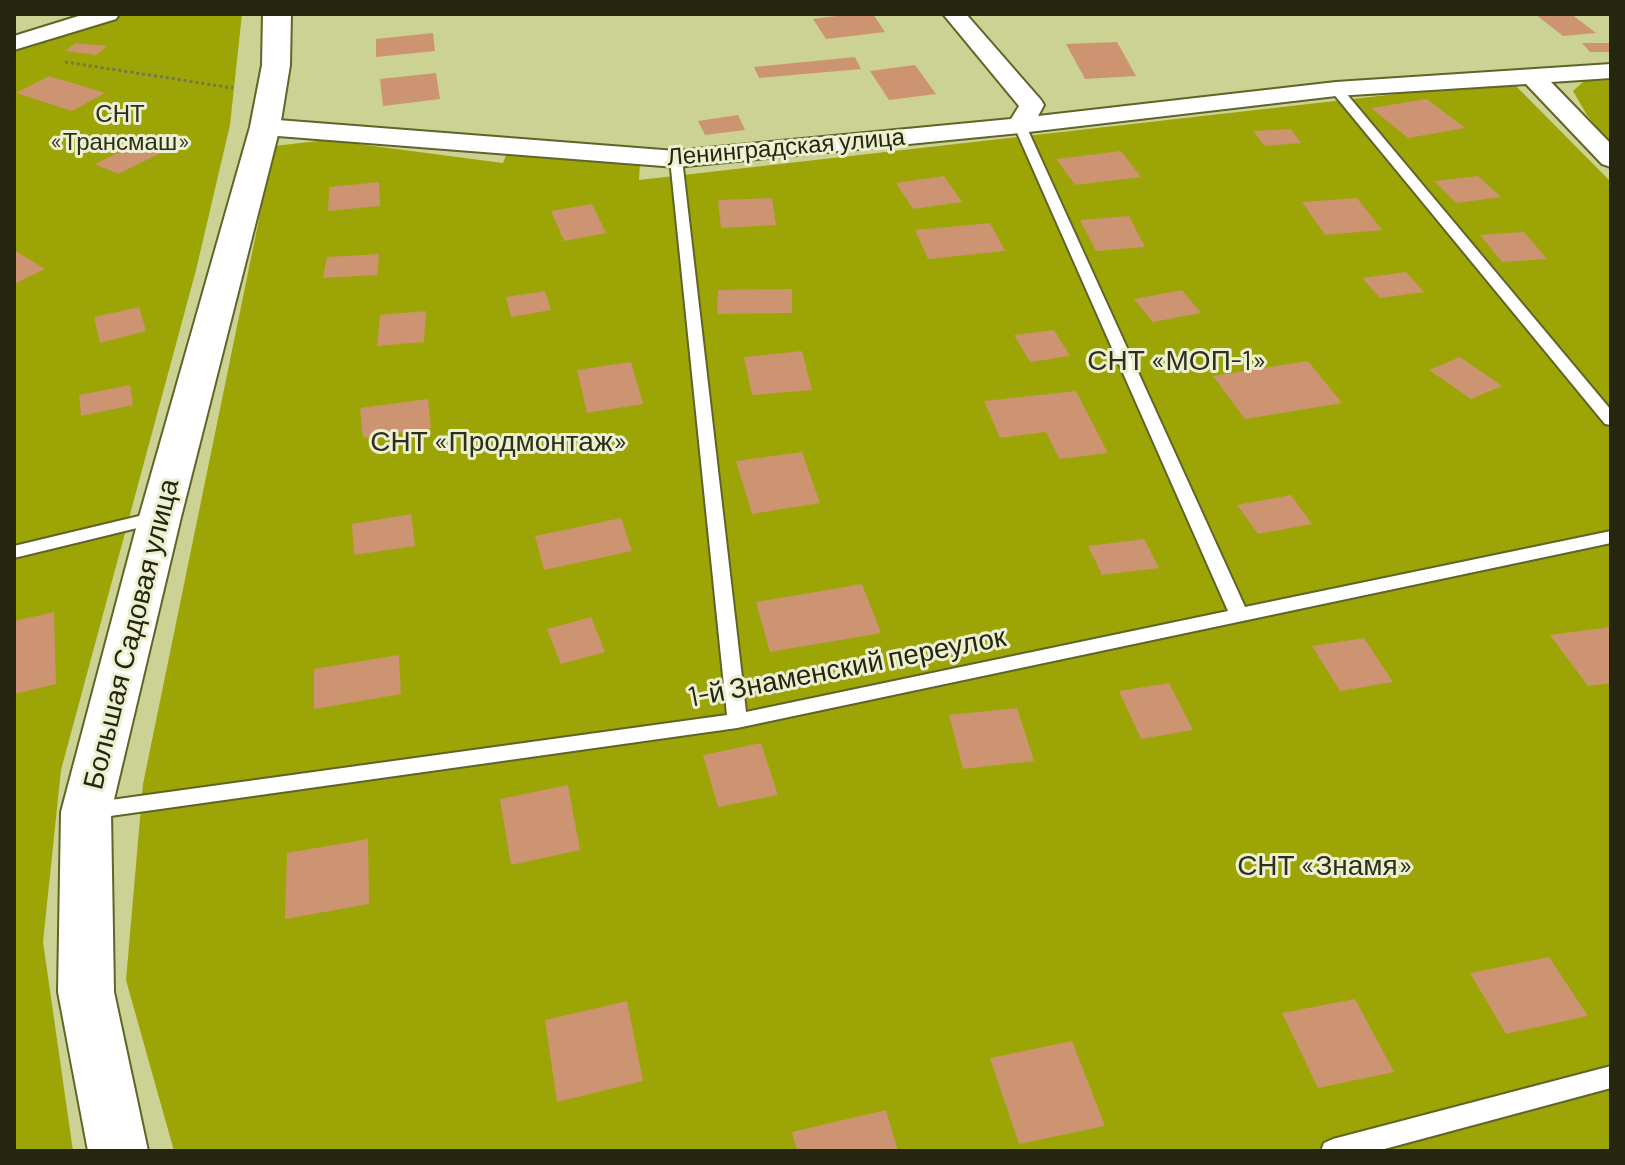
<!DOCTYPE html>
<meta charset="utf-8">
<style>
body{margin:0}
#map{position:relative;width:1625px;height:1165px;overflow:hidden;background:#ccd293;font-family:Barlow,sans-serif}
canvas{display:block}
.frame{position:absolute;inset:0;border:16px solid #24260d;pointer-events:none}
</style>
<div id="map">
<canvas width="1625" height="1165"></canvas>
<div class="frame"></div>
</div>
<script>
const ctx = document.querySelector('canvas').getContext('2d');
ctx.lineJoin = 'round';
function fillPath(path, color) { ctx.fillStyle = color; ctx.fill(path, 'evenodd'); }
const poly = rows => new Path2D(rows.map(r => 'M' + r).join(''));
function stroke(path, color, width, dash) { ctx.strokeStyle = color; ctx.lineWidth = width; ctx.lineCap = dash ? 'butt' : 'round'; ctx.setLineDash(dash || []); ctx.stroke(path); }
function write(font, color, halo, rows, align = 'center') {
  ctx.font = font + ' Barlow,sans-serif'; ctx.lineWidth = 6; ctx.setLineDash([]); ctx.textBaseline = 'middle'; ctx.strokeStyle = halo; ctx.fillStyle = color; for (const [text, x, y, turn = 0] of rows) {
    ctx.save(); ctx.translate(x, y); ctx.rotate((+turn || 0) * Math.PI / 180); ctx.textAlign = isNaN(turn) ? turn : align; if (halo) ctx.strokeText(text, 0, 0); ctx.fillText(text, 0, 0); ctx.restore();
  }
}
const green = poly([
 [126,14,242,14,230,125,196,270,61,770,43,942,73,1151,14,1151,14,52],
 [1611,80,1611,145,1587,115,1573,91,1584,81],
 [1511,81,1611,182,1611,1151,174,1151,126,980,143,784,274,146,327,140,503,163,508,150,640,162,639,180]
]);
const building = poly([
 [852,14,873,14,885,32,826,39,813,19],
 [1535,14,1571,14,1596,33,1563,36],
 [433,33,435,51,376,57,376,39],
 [1117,42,1136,76,1085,79,1066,44],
 [76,43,107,46,96,55,65,51],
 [1582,43,1611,43,1611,52,1590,52],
 [855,57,861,69,759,78,754,67],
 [915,65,936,94,889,100,870,71],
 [436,73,440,99,383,106,380,79],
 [49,76,105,93,72,111,16,93],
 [1427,99,1465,128,1408,138,1371,108],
 [738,115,745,130,705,135,698,121],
 [1291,129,1301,143,1264,146,1253,131],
 [138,143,161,153,118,174,95,164],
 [1121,151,1141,177,1075,185,1056,159],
 [944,176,962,202,913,209,896,183],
 [1478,176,1501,197,1456,203,1434,181],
 [379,182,380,206,328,211,329,187],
 [772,198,776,225,721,228,718,200],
 [1357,198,1382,230,1325,235,1302,202],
 [592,204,606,233,564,241,551,211],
 [1129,216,1145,247,1096,251,1080,220],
 [990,223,1005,251,928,259,915,230],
 [1524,232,1547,259,1502,262,1480,235],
 [14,250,45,269,14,284],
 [379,254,377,275,323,278,327,257],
 [1406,272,1424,292,1380,298,1362,278],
 [792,289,792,313,717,314,718,290],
 [1182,290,1201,313,1153,322,1134,299],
 [545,291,551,310,511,317,506,297],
 [139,307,146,331,100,343,94,317],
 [426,311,424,342,377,346,380,315],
 [1054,330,1070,356,1030,362,1014,335],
 [802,351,812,390,752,395,744,357],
 [1460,357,1502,386,1471,399,1429,370],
 [1308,361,1342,403,1245,419,1213,376],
 [631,362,643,404,587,413,577,370],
 [130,385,133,405,81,416,79,395],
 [1076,391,1108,453,1059,459,1046,432,1000,438,984,401],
 [428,399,431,428,363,438,360,408],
 [802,452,820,503,752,514,736,461],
 [1291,495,1312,524,1258,534,1237,505],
 [411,514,415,546,354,555,352,524],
 [621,518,632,551,544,570,535,536],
 [1144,539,1159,568,1102,575,1088,546],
 [862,584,881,633,770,652,756,602],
 [54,612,56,684,14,694,14,621],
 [591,617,605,652,561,664,547,629],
 [1610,627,1611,683,1588,686,1550,635],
 [1364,638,1393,682,1340,691,1312,646],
 [399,655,401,694,314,709,314,669],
 [1169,683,1193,730,1141,739,1119,691],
 [1017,708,1034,761,963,769,949,715],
 [761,743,778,795,718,807,703,755],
 [568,785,580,850,511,865,500,799],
 [368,839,369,904,285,919,287,853],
 [1549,957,1588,1016,1506,1034,1470,973],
 [1355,999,1394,1072,1318,1088,1282,1013],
 [627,1001,643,1081,557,1102,545,1020],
 [1072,1041,1105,1126,1019,1144,990,1058],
 [886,1110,898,1151,797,1151,792,1132]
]);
const path = poly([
 [65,62,233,88]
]);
const service = poly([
 [1332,86,1340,86,1611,410,1611,425,1605,424,1332,92,1332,86],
 [1020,122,1026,126,1245,607,1611,531,1611,543,737,728,89,819,82,817,79,811,82,805,89,803,727,715,670,159,676,155,682,159,746,712,1228,611,1014,126,1020,122],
 [160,511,166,513,169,517,166,521,14,558,14,546,160,511],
 [1611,1066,1611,1088,1377,1151,1321,1151,1324,1143,1333,1139,1611,1066]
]);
const minor = poly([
 [85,14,119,14,116,19,14,50,14,36,85,14],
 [943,14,966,14,1041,100,1044,105,1038,116,1336,82,1611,64,1611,78,1551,82,1611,144,1611,167,1602,164,1526,84,1336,96,1020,133,676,167,265,135,252,127,265,119,676,151,1011,119,1019,106,943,14]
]);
const tertiary = poly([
 [263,14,291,14,290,65,280,127,181,517,111,812,114,992,148,1151,88,1151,58,992,61,812,139,517,250,127,262,65,263,14]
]);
const farParknames = [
 ["СНТ",120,114],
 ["«Трансмаш»",120,142]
];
const farStreetnames = [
 ["Ленинградская улица",786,147,-5]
];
const parkNames = [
 ["СНТ «МОП-1»",1177,361],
 ["СНТ «Продмонтаж»",499,442],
 ["СНТ «Знамя»",1325,866]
];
const streetNames = [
 ["Большая Садовая улица",131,634,-76],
 ["1-й Знаменский переулок",847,667,-11]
];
fillPath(green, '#9da405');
fillPath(building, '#cc9471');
stroke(service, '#606427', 4);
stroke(minor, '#606427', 4);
stroke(tertiary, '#606427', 4);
stroke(path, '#73774c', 3, [3, 3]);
fillPath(service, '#fff');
fillPath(minor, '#fff');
fillPath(tertiary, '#fff');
write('24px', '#2d2f19', '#ecf0d0', farParknames);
write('24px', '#24260d', '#ecf0d0', farStreetnames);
write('28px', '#2d2f19', '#ecf0d0', parkNames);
write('28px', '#24260d', '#ecf0d0', streetNames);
</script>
